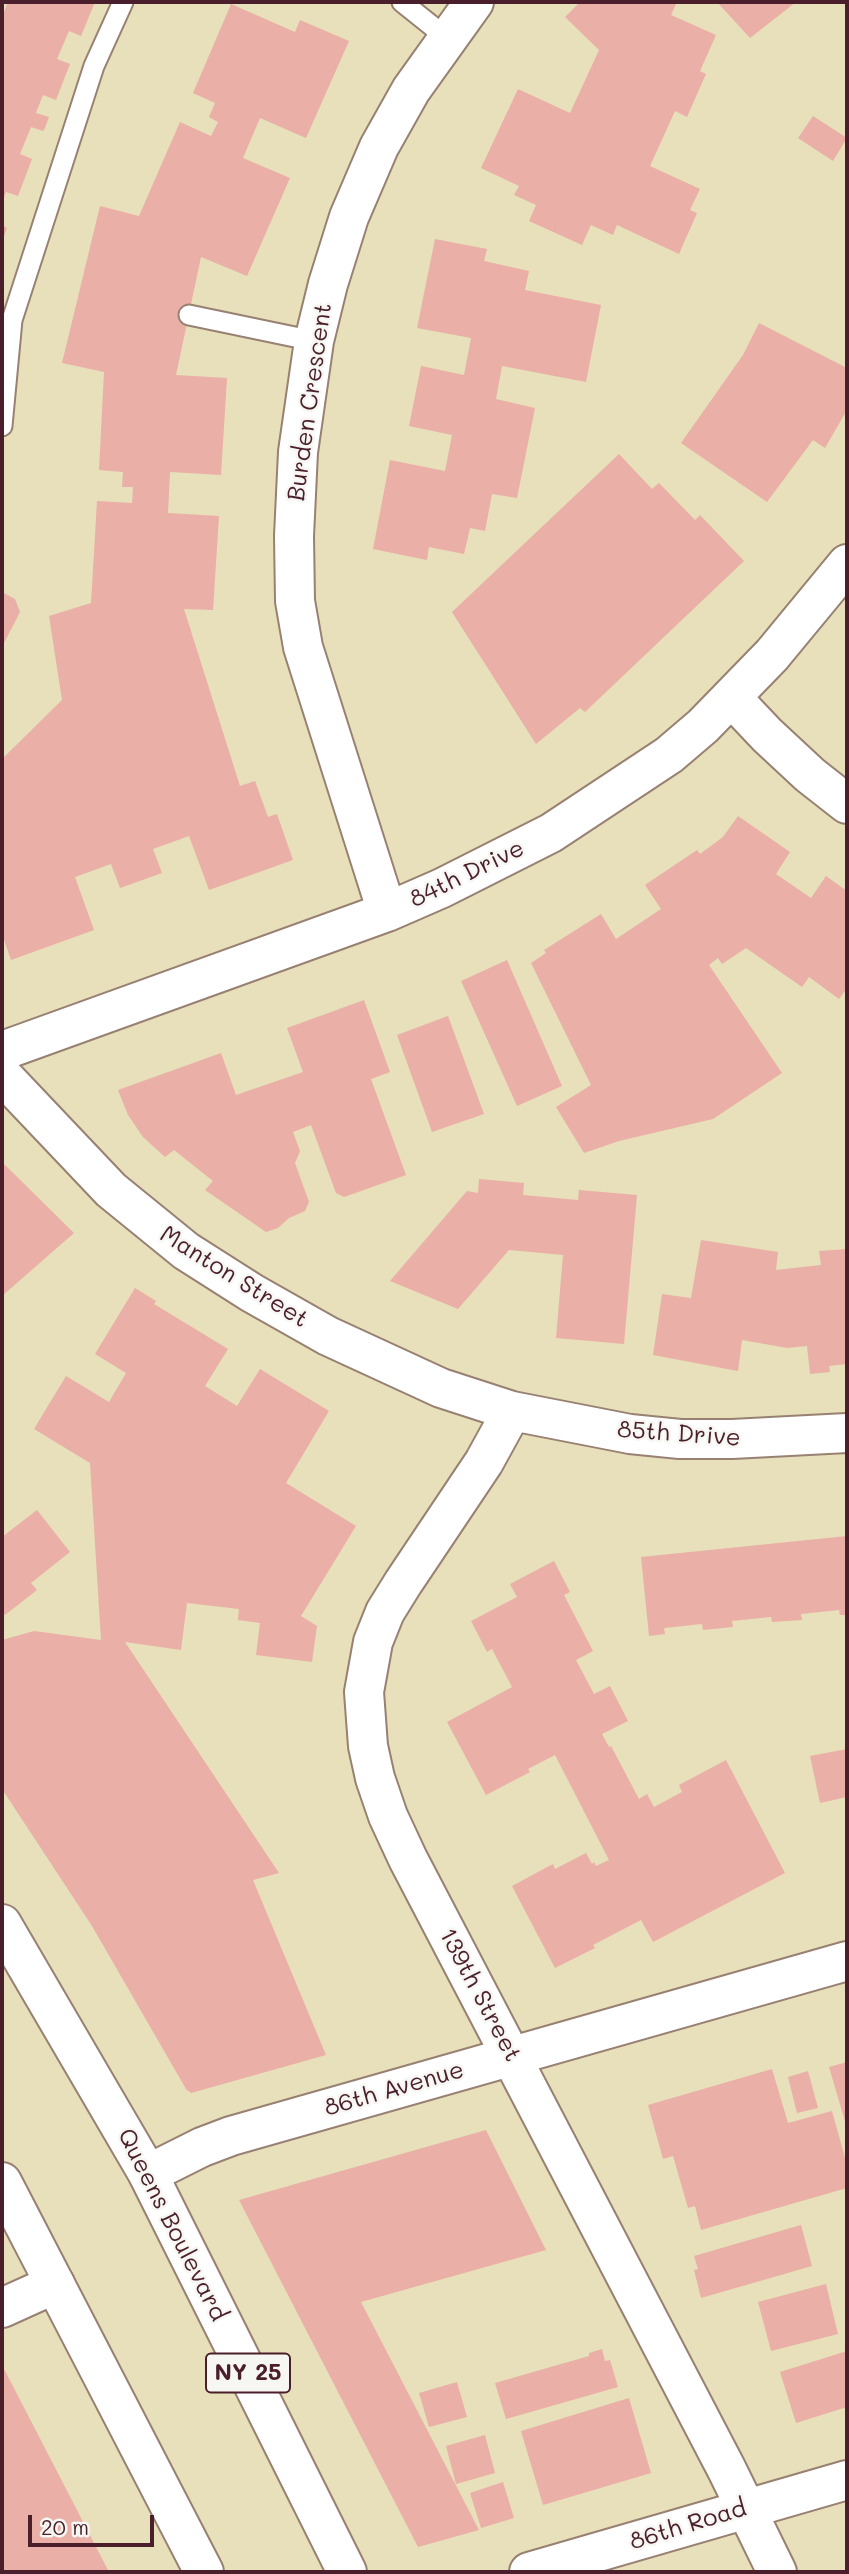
<!DOCTYPE html>
<style>
body{margin:0}
#map{position:relative;width:849px;height:2574px;overflow:hidden;background:#e7e0ba;font-family:Mali,sans-serif}
canvas{display:block}
.frame{position:absolute;inset:0;border:4px solid #4a1f2b;pointer-events:none}
.scale{position:absolute;left:28px;top:2515px;width:126px;height:32px;box-sizing:border-box;border:4px solid #4a1f2b;border-top:0;padding-left:9px;font-size:21px;line-height:24px;white-space:nowrap;color:#4a1f2b;-webkit-text-stroke:5px #f6f6f2;paint-order:stroke}
</style>
<div id="map">
<canvas width="849" height="2574"></canvas>
<div class="frame"></div>
<div class="scale">20 m</div>
</div>
<script>
const ctx = document.querySelector('canvas').getContext('2d');
ctx.lineJoin = 'round';
function fillPath(path, color) { ctx.fillStyle = color; ctx.fill(path, 'evenodd'); }
const poly = rows => new Path2D(rows.map(r => 'M' + r).join(''));
function stroke(path, color, width, dash) { ctx.strokeStyle = color; ctx.lineWidth = width; ctx.lineCap = dash ? 'butt' : 'round'; ctx.setLineDash(dash || []); ctx.stroke(path); }
function write(font, color, halo, rows, align = 'center') {
  ctx.font = font + ' Mali,sans-serif'; ctx.lineWidth = 5; ctx.setLineDash([]); ctx.textBaseline = 'middle'; ctx.strokeStyle = halo; ctx.fillStyle = color; for (const [text, x, y, turn = 0] of rows) {
    ctx.save(); ctx.translate(x, y); ctx.rotate((+turn || 0) * Math.PI / 180); ctx.textAlign = isNaN(turn) ? turn : align; if (halo) ctx.strokeText(text, 0, 0); ctx.fillText(text, 0, 0); ctx.restore();
  }
}
const building = poly([
 [8,2,95,2,81,36,69,31,57,59,70,64,56,100,43,95,37,110,36,113,49,117,45,128,43,131,31,127,20,154,32,159,18,196,6,192,2,204,2,17],
 [580,2,677,2,671,15,716,35,700,71,706,74,687,117,675,111,650,166,700,189,690,210,697,213,679,254,617,225,613,235,591,225,582,245,529,221,536,205,514,195,519,186,481,168,518,89,570,113,599,50,565,17],
 [717,2,796,2,750,38],
 [231,4,295,32,300,20,349,41,306,138,260,118,243,158,290,178,247,276,201,257,176,375,227,378,221,475,170,472,168,513,219,516,213,610,184,609,240,786,255,781,268,817,277,814,293,860,209,890,189,836,153,849,162,873,120,888,111,864,75,877,94,930,11,960,2,934,2,759,62,700,49,616,91,603,97,501,132,503,133,487,122,487,123,472,99,470,104,372,62,363,100,206,139,216,180,122,211,136,218,122,209,117,215,103,193,93],
 [813,116,847,138,833,161,798,138],
 [2,225,7,228,2,242],
 [435,239,487,249,484,261,529,271,525,290,601,305,586,382,502,366,496,399,535,408,517,498,492,494,485,531,470,528,464,554,429,547,427,560,373,549,390,460,445,471,452,435,409,426,421,366,464,375,471,338,417,328],
 [759,323,847,368,847,410,825,448,813,440,767,502,681,443,743,355],
 [619,454,652,489,659,483,695,520,700,515,744,561,585,712,580,708,536,744,452,612],
 [2,592,15,599,20,612,2,647],
 [738,816,790,852,776,874,811,898,826,876,847,891,847,988,839,999,809,977,802,987,746,948,722,964,718,958,709,965,782,1073,713,1119,619,1141,584,1153,556,1107,591,1085,531,963,546,953,544,950,601,914,616,939,661,909,645,885,697,850,700,854,723,837],
 [507,960,562,1086,517,1106,461,981],
 [364,1000,390,1072,371,1079,406,1175,344,1197,336,1193,311,1125,293,1132,300,1151,295,1163,309,1202,305,1211,289,1218,278,1228,266,1232,205,1190,213,1181,174,1150,165,1157,143,1137,128,1115,118,1090,221,1053,236,1095,303,1072,287,1028],
 [448,1016,484,1114,432,1132,397,1035],
 [2,1162,74,1233,2,1296],
 [479,1179,524,1183,523,1195,578,1200,579,1190,637,1195,624,1344,556,1338,563,1255,509,1250,458,1309,390,1281,467,1191,478,1193],
 [701,1240,778,1252,776,1270,821,1265,819,1251,847,1249,847,1364,829,1366,830,1372,810,1374,807,1346,787,1348,742,1340,738,1371,653,1355,662,1294,691,1298],
 [135,1288,156,1301,154,1304,228,1349,205,1386,237,1406,260,1369,329,1411,286,1483,356,1526,301,1616,317,1626,312,1662,256,1655,260,1623,238,1620,239,1609,187,1603,181,1650,125,1642,279,1873,253,1880,326,2055,191,2093,186,2089,92,1926,2,1789,2,1640,34,1631,101,1640,90,1463,34,1429,66,1376,109,1402,126,1373,95,1354],
 [37,1510,70,1552,31,1583,37,1590,5,1615,2,1612,2,1537],
 [847,1536,847,1615,840,1615,839,1610,801,1614,802,1620,772,1622,771,1617,732,1621,733,1627,703,1630,702,1624,664,1628,665,1634,649,1636,641,1557],
 [554,1561,570,1592,564,1595,593,1651,576,1660,594,1694,610,1686,628,1721,602,1734,609,1747,611,1746,639,1799,647,1794,654,1807,682,1792,679,1785,726,1760,785,1873,653,1942,641,1920,593,1945,595,1948,555,1968,512,1886,553,1864,555,1869,586,1853,592,1864,594,1862,596,1866,609,1860,555,1755,528,1769,530,1772,486,1795,447,1722,512,1687,492,1649,487,1652,471,1621,517,1597,510,1584],
 [847,1749,847,1797,820,1803,810,1756],
 [847,2062,847,2128,829,2067],
 [772,2069,788,2123,832,2111,847,2165,847,2188,701,2230,695,2206,688,2208,673,2156,663,2159,648,2105],
 [808,2071,818,2108,797,2113,788,2077],
 [486,2130,546,2250,361,2302,479,2530,418,2547,239,2200],
 [801,2225,812,2266,701,2298,694,2270,698,2269,694,2256],
 [826,2284,838,2334,771,2351,758,2302],
 [602,2349,605,2361,610,2360,618,2387,506,2419,495,2383,589,2356,589,2353],
 [847,2351,847,2407,796,2423,780,2372],
 [2,2365,109,2572,2,2572],
 [457,2382,467,2417,429,2427,419,2393],
 [629,2398,651,2473,543,2505,521,2431],
 [485,2435,495,2473,456,2484,446,2446],
 [503,2482,514,2518,481,2528,470,2493]
]);
const lane = poly([
 [402,2,447,38],
 [189,315,314,341],
 [2,426,12,320,94,66,123,2]
]);
const street = poly([
 [732,698,767,735,810,775,847,804],
 [387,912,303,647,295,601,294,536,298,452,314,341,328,284,349,217,379,147,411,90,474,2],
 [2,1051,387,912,442,888,551,833,669,755,703,726,772,655,847,564],
 [2,1075,111,1190,186,1251,252,1293,328,1336,441,1388,512,1411,630,1434,680,1439,732,1439,847,1433],
 [512,1411,484,1462,403,1583,385,1612,373,1642,364,1692,368,1746,375,1778,388,1816,408,1859,727,2470,777,2572],
 [148,2174,202,2147,231,2136,847,1961],
 [2,2308,55,2284],
 [529,2572,847,2480]
]);
const primary = poly([
 [2,1924,148,2174,347,2572],
 [2,2182,204,2572]
]);
const shields = [
 [248,2373,84]
];
const shieldNames = [
 ["NY 25",248,2373]
];
const streetNames = [
 ["Burden Crescent",310,402,-82],
 ["84th Drive",467,874,-26],
 ["Manton Street",234,1277,32],
 ["85th Drive",679,1434,4],
 ["139th Street",480,1995,62],
 ["86th Avenue",394,2089,-16],
 ["Queens Boulevard",172,2225,63],
 ["86th Road",688,2525,-17]
];
fillPath(building, '#eaafa6');
stroke(lane, '#988072', 23);
stroke(street, '#988072', 42);
stroke(primary, '#988072', 42);
stroke(lane, '#fff', 19);
stroke(street, '#fff', 38);
stroke(primary, '#fff', 38);
for (const [x, y, w] of shields) { const box = new Path2D(); box.roundRect(x - w / 2, y - 19.5, w, 39, 5); ctx.fillStyle = '#f6f6f2'; ctx.fill(box); stroke(box, '#4a1f2b', 2); }
write('bold 23px', '#4a1f2b', null, shieldNames);
write('24px', '#4a1f2b', '#f6f6f2', streetNames);
</script>
